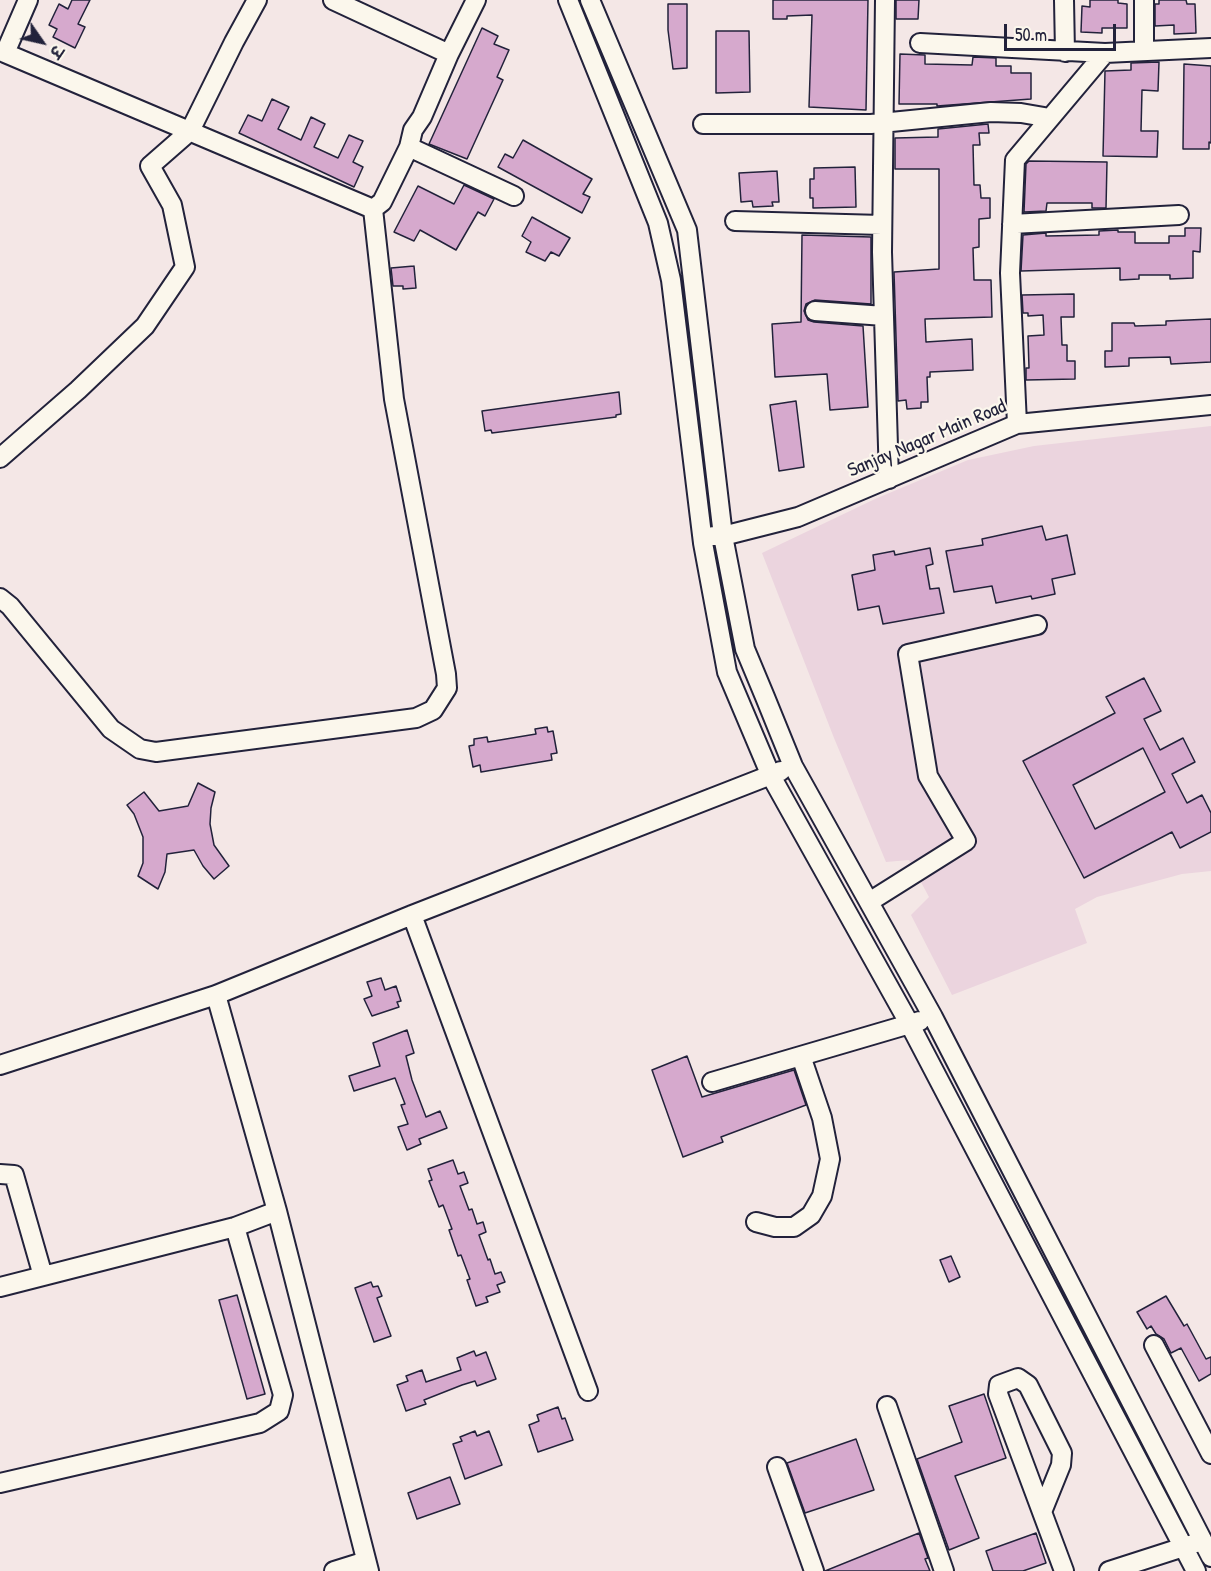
<!DOCTYPE html>
<meta charset="utf-8">
<style>
body{margin:0}
#map{position:relative;width:1211px;height:1571px;overflow:hidden;background:#f4e7e6;font-family:"Patrick Hand","Playpen Sans Deva",sans-serif}
canvas{display:block}
.north{position:absolute;left:12px;top:12px;width:60px;height:60px;-webkit-text-stroke:4px #fbf7ec;paint-order:stroke;rotate:124deg;font-size:16px;font-weight:700;line-height:24px;text-align:center;color:#22223b}
.north::after{content:'';display:block;margin:auto;width:21px;height:27px;background:#22223b;clip-path:polygon(50% 0,100% 100%,50% 72%,0 100%)}
.scale{position:absolute;left:1004px;top:24px;width:112px;height:27px;box-sizing:border-box;border:3px solid #22223b;border-top:0;padding-left:8px;font-size:18px;line-height:21px;white-space:nowrap;color:#22223b;-webkit-text-stroke:4px #fbf7ec;paint-order:stroke}
</style>
<div id="map">
<canvas width="1211" height="1571"></canvas>
<div class="north">उ</div>
<div class="scale">50 m</div>
</div>
<script>
const ctx = document.querySelector('canvas').getContext('2d');
ctx.lineJoin = 'round';
function fillPath(path, color) { ctx.fillStyle = color; ctx.fill(path, 'evenodd'); }
const poly = rows => new Path2D(rows.map(r => 'M' + r).join(''));
function stroke(path, color, width, dash) { ctx.strokeStyle = color; ctx.lineWidth = width; ctx.lineCap = dash ? 'butt' : 'round'; ctx.setLineDash(dash || []); ctx.stroke(path); }
function write(font, color, halo, rows, align = 'center') {
  ctx.font = font + ' "Patrick Hand",sans-serif'; ctx.lineWidth = 4.5; ctx.setLineDash([]); ctx.textBaseline = 'middle'; ctx.strokeStyle = halo; ctx.fillStyle = color; for (const [text, x, y, turn = 0] of rows) {
    ctx.save(); ctx.translate(x, y); ctx.rotate((+turn || 0) * Math.PI / 180); ctx.textAlign = isNaN(turn) ? turn : align; if (halo) ctx.strokeText(text, 0, 0); ctx.fillText(text, 0, 0); ctx.restore();
  }
}
const built = poly([
 [1211,426,1211,871,1182,874,1097,897,1075,909,1087,943,952,995,911,915,929,897,909,860,886,862,834,738,762,553,875,499,968,460,1034,446]
]);
const building = poly([
 [72,0,90,0,78,24,85,27,75,48,53,37,57,29,49,25,59,4,68,9,72,0],
 [773,0,868,0,866,110,809,107,812,15,787,16,787,19,773,19,773,0],
 [896,0,919,0,918,19,896,19,896,0],
 [1090,0,1118,0,1118,3,1127,4,1127,28,1102,28,1102,33,1081,32,1082,6,1090,7,1090,0],
 [1159,0,1186,0,1187,4,1195,4,1196,33,1174,34,1174,25,1155,26,1155,4,1159,4,1159,0],
 [668,4,687,4,687,68,673,69,668,30,668,4],
 [482,28,498,36,494,44,509,50,497,77,503,80,467,159,429,144,482,28],
 [716,31,749,31,750,92,716,93,716,31],
 [900,54,925,55,925,64,972,65,973,57,996,58,996,66,1011,66,1011,73,1031,73,1031,99,937,106,937,104,899,104,900,54],
 [1159,62,1158,91,1142,90,1141,131,1158,131,1157,157,1103,156,1105,71,1131,70,1131,63,1159,62],
 [1184,64,1211,66,1211,143,1209,142,1209,149,1183,149,1184,64],
 [272,99,289,107,278,129,301,140,311,117,325,124,314,147,338,158,349,135,363,141,353,162,363,167,354,187,239,133,248,115,262,121,272,99],
 [988,124,989,133,979,133,980,145,973,145,974,185,980,185,981,198,990,198,990,218,979,219,979,247,973,248,974,280,991,280,992,317,925,319,926,342,972,339,973,370,930,372,930,377,927,377,928,402,921,402,921,408,907,409,906,400,898,401,894,272,939,269,939,169,895,169,895,138,938,137,938,129,988,124],
 [523,140,592,179,583,194,590,197,582,213,498,167,505,154,513,158,523,140],
 [1029,161,1107,162,1106,208,1092,208,1092,203,1047,203,1046,211,1024,212,1026,164,1029,161],
 [855,167,856,207,813,208,813,198,810,198,810,179,814,179,814,168,855,167],
 [777,171,779,202,772,202,773,206,753,207,752,201,741,202,739,173,777,171],
 [464,185,494,199,485,216,478,212,456,250,420,230,414,241,394,232,418,186,454,204,464,185],
 [532,217,570,238,559,256,551,252,545,261,526,252,531,242,522,236,532,217],
 [1185,228,1201,228,1200,252,1193,251,1193,278,1170,279,1170,275,1139,275,1139,279,1120,280,1120,268,1021,271,1023,235,1046,233,1046,236,1099,235,1099,231,1118,230,1118,232,1135,232,1135,243,1169,243,1169,236,1185,236,1185,228],
 [802,235,871,237,871,304,815,300,806,304,804,311,808,320,814,322,863,326,868,407,830,410,827,374,775,377,772,324,801,322,802,235],
 [414,266,416,288,403,289,403,286,393,286,391,268,414,266],
 [1074,294,1074,317,1061,317,1062,345,1067,345,1067,361,1075,361,1075,379,1026,380,1026,368,1029,368,1028,336,1044,335,1043,315,1028,316,1028,313,1023,313,1022,295,1074,294],
 [1211,319,1211,362,1171,364,1170,357,1129,358,1129,366,1105,367,1105,351,1112,351,1112,323,1134,323,1135,326,1166,325,1166,321,1211,319],
 [619,392,621,414,616,415,616,417,492,433,491,430,485,431,482,411,619,392],
 [796,401,804,467,779,471,770,405,796,401],
 [1042,526,1046,540,1067,535,1075,574,1052,579,1055,594,1032,599,1031,596,996,603,992,586,954,592,946,551,983,545,982,539,1042,526],
 [930,548,933,564,926,566,930,589,939,588,944,613,883,624,879,606,858,610,852,575,875,570,873,555,894,551,895,555,930,548],
 [1144,678,1161,711,1144,719,1160,750,1183,738,1195,762,1172,774,1187,803,1202,795,1211,813,1211,832,1180,848,1172,832,1084,878,1023,761,1115,713,1106,697,1144,678],
 [1143,748,1165,792,1095,829,1073,785,1143,748],
 [547,727,548,732,553,731,557,753,551,754,552,760,481,772,480,765,473,767,469,746,474,745,474,739,487,737,488,742,536,734,535,729,547,727],
 [198,783,215,792,211,808,210,824,214,845,229,866,214,879,203,866,194,850,167,854,165,872,158,889,138,876,143,863,143,837,134,814,127,805,144,792,159,811,188,806,198,783],
 [381,978,385,990,396,986,401,1001,397,1002,399,1007,372,1016,364,999,372,996,367,982,381,978],
 [407,1030,414,1053,406,1056,412,1080,426,1117,440,1111,447,1128,419,1139,421,1144,407,1150,398,1127,408,1124,401,1105,405,1104,395,1078,354,1091,349,1076,380,1066,373,1043,407,1030],
 [687,1056,702,1097,794,1070,806,1105,721,1137,723,1142,683,1157,652,1070,687,1056],
 [453,1160,458,1174,464,1172,468,1183,460,1186,469,1210,472,1209,477,1224,483,1222,486,1232,479,1235,488,1260,490,1259,495,1274,501,1272,505,1282,497,1285,500,1292,486,1297,488,1302,476,1306,467,1280,470,1279,461,1255,458,1256,449,1230,452,1229,443,1205,439,1207,429,1181,432,1180,428,1169,453,1160],
 [951,1256,960,1277,949,1282,940,1260,951,1256],
 [371,1282,373,1287,378,1286,382,1296,377,1298,391,1336,374,1342,355,1288,371,1282],
 [237,1295,265,1394,247,1399,219,1300,237,1295],
 [1166,1296,1184,1326,1187,1324,1206,1359,1211,1357,1211,1374,1199,1381,1181,1348,1171,1353,1164,1339,1156,1334,1151,1326,1147,1329,1137,1312,1166,1296],
 [474,1351,476,1356,486,1352,496,1379,477,1386,475,1381,462,1385,424,1400,426,1404,406,1411,397,1385,408,1381,406,1376,422,1370,426,1382,461,1370,457,1358,474,1351],
 [984,1394,1006,1458,955,1476,979,1538,949,1550,917,1459,962,1442,949,1406,984,1394],
 [558,1407,562,1419,565,1418,573,1440,538,1452,529,1425,539,1421,537,1415,558,1407],
 [475,1431,477,1436,489,1431,502,1465,465,1479,453,1444,462,1441,460,1437,475,1431],
 [856,1439,874,1490,805,1513,787,1463,856,1439],
 [450,1477,460,1504,417,1519,408,1493,450,1477],
 [919,1533,928,1558,925,1559,930,1571,825,1571,919,1533],
 [1036,1533,1046,1563,1023,1571,993,1571,986,1551,1036,1533]
]);
const minor = poly([
 [28,0,5,53,373,209],
 [333,0,449,54],
 [568,0,658,223,671,280,703,543,727,672,771,776,909,1023,1196,1571],
 [590,0,687,230,723,536,745,649,765,697,793,766,933,1017,1211,1557],
 [885,0,882,252,889,479],
 [1064,0,1065,52],
 [1144,0,1144,51],
 [920,43,1105,53],
 [703,124,871,124,991,112,1021,113,1050,118],
 [409,147,514,196],
 [373,209,382,202,409,147,413,130,422,117,449,54,476,0],
 [735,221,882,225],
 [1012,224,1179,215],
 [815,311,884,316],
 [1017,424,1010,273,1015,160,1105,53,1211,48],
 [0,458,78,390,145,326,185,267,172,205,150,166,190,131,234,42,257,0],
 [713,536,723,536,798,517,1017,424,1211,405],
 [0,598,10,606,111,729,140,749,156,752,416,718,433,710,447,688,446,674,394,399,373,209],
 [869,902,966,841,928,776,908,654,1037,625],
 [412,915,588,1391],
 [216,995,277,1211,369,1571],
 [0,1065,216,995,412,915,781,771],
 [712,1082,920,1021],
 [0,1174,14,1175,43,1276],
 [756,1222,775,1227,794,1227,811,1215,822,1196,830,1159,822,1118,801,1056],
 [0,1287,235,1227,277,1211],
 [1154,1345,1211,1454],
 [887,1406,944,1571],
 [777,1467,814,1571],
 [0,1483,260,1423,279,1411,283,1395,235,1227],
 [1042,1512,1061,1465,1062,1453,1028,1385,1018,1378,999,1385,998,1394,1064,1571],
 [334,1571,366,1561],
 [1109,1571,1196,1543]
]);
const streetNames = [
 ["Sanjay Nagar Main Road",927,439,-23]
];
fillPath(built, '#ebd4de');
fillPath(building, '#d6a9cd');
stroke(building, '#22223b', 1.5);
stroke(minor, '#22223b', 22);
stroke(minor, '#fbf7ec', 18);
write('20px', '#22223b', '#fbf7ec', streetNames);
</script>
